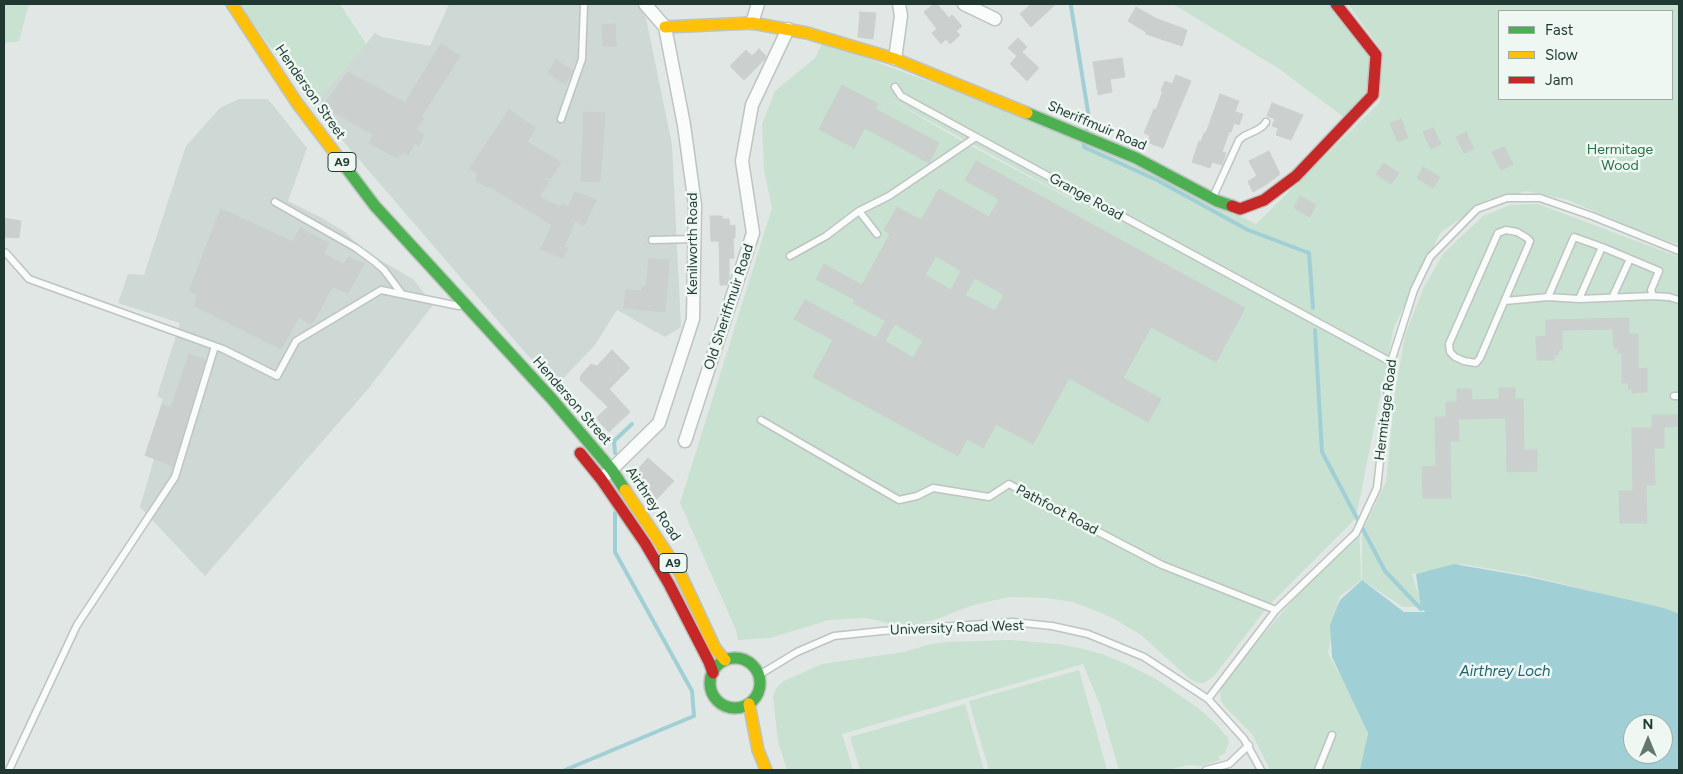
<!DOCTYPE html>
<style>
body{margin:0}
#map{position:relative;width:1683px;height:774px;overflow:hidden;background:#e1e7e4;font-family:Figtree,sans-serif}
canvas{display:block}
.frame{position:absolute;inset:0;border:5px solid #1f3932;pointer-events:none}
.legend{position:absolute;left:1498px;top:10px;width:175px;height:90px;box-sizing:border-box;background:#eef7f2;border:1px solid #9baba5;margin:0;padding:6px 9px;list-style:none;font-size:15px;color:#1f3932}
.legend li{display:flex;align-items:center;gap:10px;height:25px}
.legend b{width:25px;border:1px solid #9baba5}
.north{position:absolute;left:1623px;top:714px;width:50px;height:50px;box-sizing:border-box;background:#eef7f2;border:1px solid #9baba5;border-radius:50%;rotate:0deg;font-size:14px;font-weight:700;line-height:20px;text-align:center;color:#1f3932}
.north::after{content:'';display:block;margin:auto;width:18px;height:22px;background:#637670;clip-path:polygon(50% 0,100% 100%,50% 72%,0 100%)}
</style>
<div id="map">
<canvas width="1683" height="774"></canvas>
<div class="frame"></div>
<ul class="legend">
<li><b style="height:6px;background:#4caf50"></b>Fast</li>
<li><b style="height:6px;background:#ffc107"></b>Slow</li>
<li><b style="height:6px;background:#c62828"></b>Jam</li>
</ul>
<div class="north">N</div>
</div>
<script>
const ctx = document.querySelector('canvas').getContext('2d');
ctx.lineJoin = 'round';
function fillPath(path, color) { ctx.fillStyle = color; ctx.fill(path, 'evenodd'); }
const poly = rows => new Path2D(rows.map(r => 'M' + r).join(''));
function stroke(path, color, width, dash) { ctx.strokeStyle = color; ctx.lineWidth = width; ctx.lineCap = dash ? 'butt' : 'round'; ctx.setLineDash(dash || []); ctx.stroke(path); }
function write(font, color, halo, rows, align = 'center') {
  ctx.font = font + ' Figtree,sans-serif'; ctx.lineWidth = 5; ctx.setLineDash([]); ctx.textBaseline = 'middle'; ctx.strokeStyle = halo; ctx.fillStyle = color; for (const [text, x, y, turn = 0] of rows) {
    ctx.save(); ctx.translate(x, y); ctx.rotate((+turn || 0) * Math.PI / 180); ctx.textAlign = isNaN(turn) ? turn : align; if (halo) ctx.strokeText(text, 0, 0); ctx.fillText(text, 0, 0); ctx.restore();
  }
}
const built = poly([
 [449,4,636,4,639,7,646,18,672,145,681,327,665,337,617,310,595,345,555,387,313,106,375,33,382,37,430,46],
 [239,99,268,99,307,148,288,201,322,218,345,232,363,250,413,279,433,305,368,389,205,576,140,507,154,459,145,455,163,399,157,396,180,323,118,303,128,274,144,275,186,146,220,108]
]);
const green = poly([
 [4,4,29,4,19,41,4,43],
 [239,4,340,4,366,44,313,106],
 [1173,4,1328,4,1372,56,1366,93,1345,118,1278,68],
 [1348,4,1679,4,1679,245,1645,233,1568,200,1526,191,1507,198,1489,199,1440,233,1394,327,1356,518,1269,605,1214,676,1204,683,1198,683,1190,679,1141,635,1116,620,1097,611,1072,602,1047,598,1010,597,986,602,970,606,937,619,912,625,891,624,867,618,829,620,770,638,738,640,736,630,680,503,772,208,764,170,762,124,775,91,815,58,823,42,1075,136,1256,224,1380,102,1382,51],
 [1499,11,1672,11,1672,99,1499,99],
 [879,93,1132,232,960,140],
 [1538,204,1679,257,1679,616,1654,607,1531,576,1462,564,1412,574,1422,607,1403,607,1362,580,1362,532,1386,482,1395,393,1405,335,1423,289,1443,254,1483,216,1510,205],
 [1359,522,1361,580,1339,597,1328,653,1368,726,1363,768,1362,770,1270,770,1252,734,1226,708,1221,701,1220,693,1224,681],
 [1011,640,1058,644,1079,648,1102,654,1126,664,1156,679,1198,708,1215,723,1228,738,1229,742,1225,753,1218,757,1220,760,1202,766,1188,765,1168,770,1119,770,1100,705,1083,664,842,734,853,770,787,770,778,741,773,696,776,688,784,681,822,664,904,652,927,645,946,642],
 [1079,670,1107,770,989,770,969,701],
 [965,704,984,770,860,770,850,737]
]);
const water = poly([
 [1454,564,1529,577,1664,608,1679,614,1679,770,1360,770,1368,733,1332,657,1330,625,1340,600,1362,580,1404,612,1426,612,1421,609,1416,574],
 [1633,724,1663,724,1663,754,1633,754]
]);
const stream = poly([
 [1071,6,1089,118,1087,129],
 [1084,145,1084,147,1157,180,1248,230,1309,253,1313,308],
 [1315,330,1322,452,1385,571,1421,609],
 [615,453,614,441,632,424],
 [565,770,694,716,692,691,615,552,615,513]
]);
const building = poly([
 [934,4,937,4,949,18,952,15,962,26,956,31,960,35,950,44,946,39,941,44,932,33,937,29,924,12,934,4],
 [1031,4,1056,4,1031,27,1020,14,1031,4],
 [1136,7,1155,18,1187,30,1182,46,1146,34,1146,32,1128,21,1136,7],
 [860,12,876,13,873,39,858,37,860,12],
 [615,24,616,46,603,46,602,25,615,24],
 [1018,38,1027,47,1022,52,1039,68,1027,81,1010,64,1017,56,1008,48,1018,38],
 [441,44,460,56,421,117,424,118,416,129,424,135,419,146,415,143,408,155,403,152,398,158,369,143,374,135,323,106,348,72,405,103,441,44],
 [759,49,766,56,765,59,744,80,730,66,746,50,752,56,759,49],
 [1122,58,1125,77,1110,79,1112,92,1098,95,1093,62,1122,58],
 [556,60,573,71,565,84,548,73,556,60],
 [1176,75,1191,81,1163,148,1147,142,1150,136,1144,133,1154,109,1156,110,1163,91,1161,91,1165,81,1172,84,1176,75],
 [842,85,878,104,875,109,939,143,929,163,865,128,854,148,819,129,842,85],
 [1220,94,1239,101,1235,112,1243,114,1239,125,1234,123,1231,132,1229,132,1222,152,1226,153,1222,165,1212,162,1210,168,1192,162,1199,141,1201,142,1204,133,1206,133,1220,94],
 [1272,103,1303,115,1291,140,1276,135,1278,128,1272,126,1275,119,1267,116,1272,103],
 [509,110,536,128,527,142,561,162,551,178,538,177,549,181,539,197,560,207,562,204,568,207,575,192,596,200,584,226,575,221,564,247,568,248,562,258,541,249,552,225,489,186,488,187,475,180,478,174,470,168,509,110],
 [584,112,605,113,600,182,581,181,584,112],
 [1401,119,1408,138,1398,142,1390,123,1401,119],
 [1433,128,1441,144,1431,149,1423,132,1433,128],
 [1466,132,1474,149,1464,153,1456,137,1466,132],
 [1504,147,1513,164,1501,170,1492,152,1504,147],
 [1269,151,1280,174,1267,184,1253,192,1248,181,1257,176,1249,161,1269,151],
 [976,161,1245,308,1216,362,1151,327,1123,378,1161,399,1148,422,1069,378,1033,444,996,424,983,448,967,439,958,456,813,377,833,340,794,319,805,300,876,338,886,321,853,303,855,300,816,279,824,264,862,285,890,234,884,230,897,207,921,220,939,189,989,217,999,199,965,180,976,161],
 [936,256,961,271,951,290,925,275,936,256],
 [975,278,1004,295,995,311,965,295,975,278],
 [895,324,923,341,913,358,885,341,895,324],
 [1384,163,1399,173,1391,184,1376,174,1384,163],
 [1423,167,1440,177,1433,188,1417,178,1423,167],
 [1300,196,1316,205,1310,217,1294,208,1300,196],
 [221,209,293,242,300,228,329,243,323,254,344,264,348,257,364,264,348,293,332,287,314,321,310,324,299,317,281,349,195,306,197,295,189,291,221,209],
 [710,216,722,216,722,219,729,219,730,226,735,225,735,238,733,238,734,258,729,258,729,279,727,285,720,285,719,241,711,241,710,216],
 [4,218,21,221,19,238,4,237,4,218],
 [649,259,669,260,665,312,624,308,626,290,642,291,642,287,646,287,649,259],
 [1629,318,1629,334,1638,334,1638,369,1647,368,1647,392,1632,393,1632,389,1629,389,1628,383,1622,383,1622,353,1618,353,1618,348,1614,348,1613,329,1562,330,1562,350,1558,350,1558,355,1554,355,1554,360,1537,360,1536,337,1546,336,1546,320,1629,318],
 [612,350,630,368,609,389,630,412,609,432,596,418,608,407,580,380,581,375,591,364,597,366,612,350],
 [189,354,205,360,173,466,145,455,162,405,171,408,189,354],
 [1499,388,1515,388,1515,399,1523,399,1524,450,1537,450,1537,471,1507,472,1506,418,1458,419,1459,441,1450,441,1451,498,1423,498,1422,467,1436,466,1435,417,1446,417,1446,402,1457,402,1457,389,1471,389,1472,400,1499,399,1499,388],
 [1652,415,1679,415,1679,426,1664,427,1664,448,1654,448,1655,485,1646,485,1647,523,1620,523,1619,491,1633,491,1632,428,1652,428,1652,415],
 [648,458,674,481,653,503,640,491,631,477,648,458]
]);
const lane = poly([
 [895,87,901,96,976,137],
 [561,119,582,59,584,4],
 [1213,197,1239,140,1244,136,1257,130,1263,126,1266,122],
 [275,202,356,248,375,262,384,270,402,294],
 [859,211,877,234],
 [1506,230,1517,232,1527,238,1530,241,1528,246,1480,358,1476,363,1464,361,1455,357,1450,352,1449,344,1494,242,1498,233,1506,230],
 [652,240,694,239],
 [4,252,6,253,29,279,223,349,277,376,296,341,381,290,459,306],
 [790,256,826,236,859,211,889,196,976,137,1391,362],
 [1548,297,1574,237,1602,247,1659,271,1651,290,1653,296],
 [1612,298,1630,259],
 [1579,299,1602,247],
 [1505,301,1548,297,1579,299,1653,296,1669,297,1679,300],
 [1674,396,1679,396],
 [761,420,899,500,917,496,933,488,989,497,1009,484,1045,504,1162,565,1276,610],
 [759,675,797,652,834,636,882,631,1013,622,1052,626,1088,634,1144,657,1208,699,1244,739,1261,770],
 [1208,699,1276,610,1356,533,1377,488,1391,362,1414,290,1430,257,1477,209,1507,198,1540,198,1592,216,1679,251],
 [9,770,77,625,175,477,215,346],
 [1206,770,1229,764,1249,745],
 [1318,770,1332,735]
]);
const street = poly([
 [964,4,995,19],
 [752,23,758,4],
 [895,59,901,16,899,4],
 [685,441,753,233,742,161,752,105,788,29],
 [607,474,659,423,693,319,695,205,684,125,665,27,645,4]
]);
const fast = poly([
 [1027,113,1136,158,1217,201,1232,206],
 [344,165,375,206,551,398,612,470,625,490],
 '710 683a25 25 0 1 1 50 0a25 25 0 1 1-50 0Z'
]);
const slow = poly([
 [232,4,297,103,344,165],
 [665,27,752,23,807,33,895,59,1027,113],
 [625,490,680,573,715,648,725,660],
 [749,704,758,750,766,770]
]);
const jam = poly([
 [1232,206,1240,209,1264,200,1296,176,1373,95,1376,55,1336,4],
 [580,453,601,479,645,543,669,584,709,662,713,673]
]);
const shields = [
 [342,162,28],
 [673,563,28]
];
const shieldNames = [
 ["A9",342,162],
 ["A9",673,563]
];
const streetNames = [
 ["Henderson Street",310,92,55],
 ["Sheriffmuir Road",1097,126,23],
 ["Grange Road",1086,197,29],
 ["Kenilworth Road",693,244,-90],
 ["Old Sheriffmuir Road",729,307,-72],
 ["Henderson Street",572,401,49],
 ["Hermitage Road",1386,410,-83],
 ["Airthrey Road",653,504,56],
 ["Pathfoot Road",1057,510,28],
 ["University Road West",957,628,-2]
];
const parkNames = [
 ["Hermitage",1620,150],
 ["Wood",1620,166]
];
const waterNames = [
 ["Airthrey Loch",1505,672]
];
fillPath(built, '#ced8d4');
fillPath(green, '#c9e1d0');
fillPath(water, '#a1cfd6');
stroke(stream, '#a1cfd6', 4);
fillPath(building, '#cbd0ce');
stroke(building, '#c9d0cd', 1);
stroke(lane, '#bec4c1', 9);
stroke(street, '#bec4c1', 15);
stroke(fast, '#bdc4c1', 14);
stroke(slow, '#bdc4c1', 14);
stroke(jam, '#bdc4c1', 14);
stroke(lane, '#fafbfb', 6);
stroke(street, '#fafbfb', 12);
stroke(fast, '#4caf50', 11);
stroke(slow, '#ffc107', 11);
stroke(jam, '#c62828', 11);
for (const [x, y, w] of shields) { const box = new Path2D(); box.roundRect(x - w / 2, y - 9.5, w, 19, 4); ctx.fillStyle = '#eef7f2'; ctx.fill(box); stroke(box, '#1f3932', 1); }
write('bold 12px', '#1f3932', null, shieldNames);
write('14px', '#1f3932', '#eef7f2', streetNames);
write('14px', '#2a7044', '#eef7f2', parkNames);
write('italic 15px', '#1a6675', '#eef7f2', waterNames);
</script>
